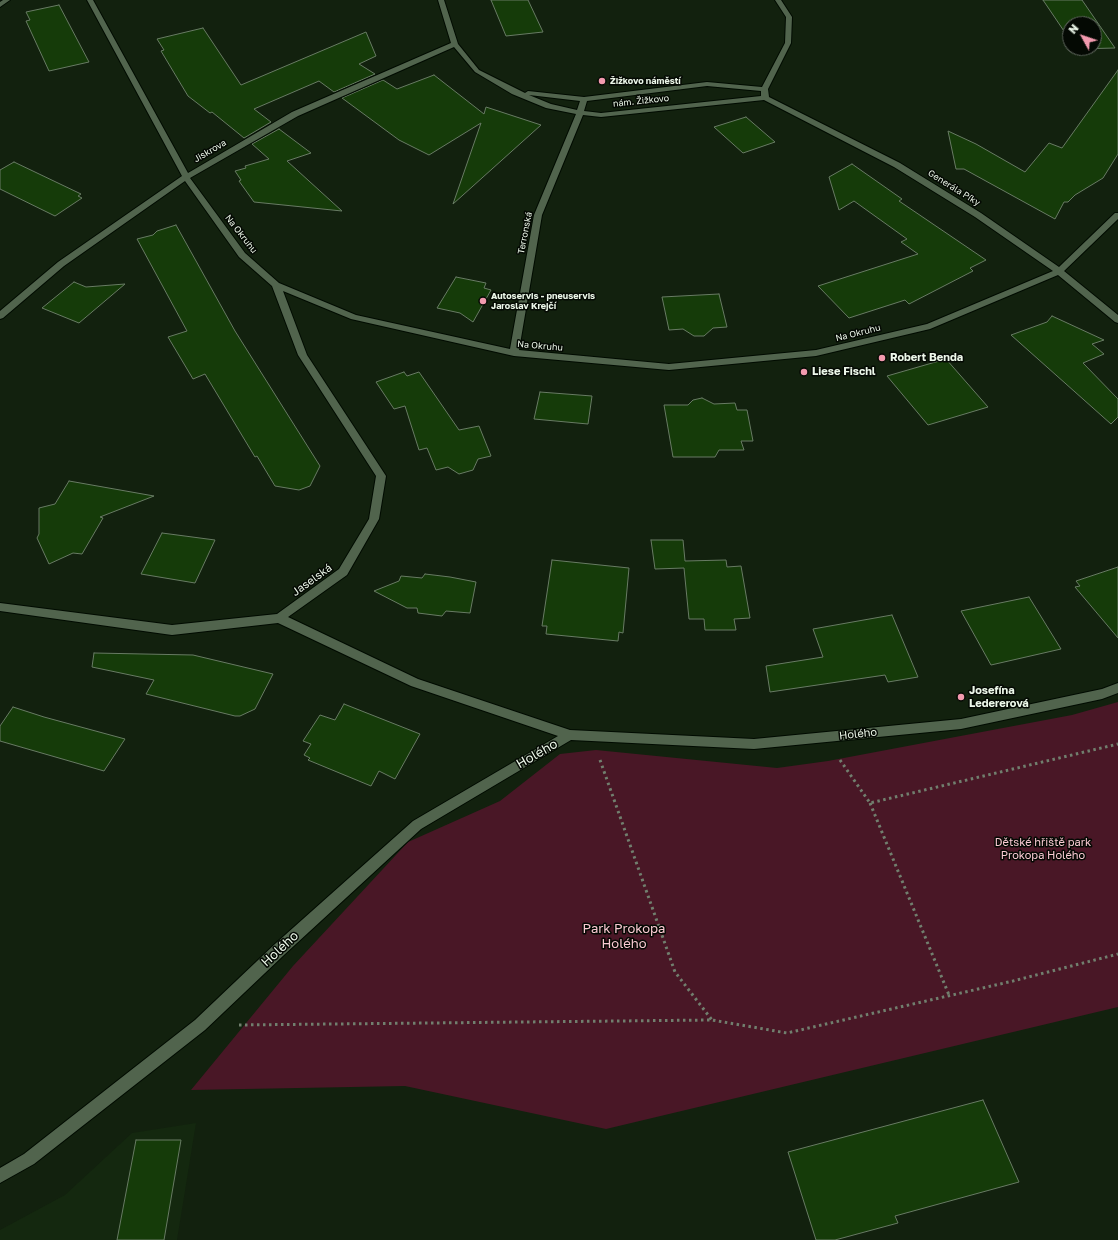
<!DOCTYPE html>
<meta charset="utf-8">
<style>
body{margin:0}
#map{position:relative;width:1118px;height:1240px;overflow:hidden;background:#12210e;font-family:"Golos Text",sans-serif}
canvas{display:block}
.north{position:absolute;left:1062px;top:16px;width:40px;height:40px;box-sizing:border-box;background:#040903;border:1px solid #61685f;border-radius:50%;rotate:310deg;font-size:11px;font-weight:700;line-height:16px;text-align:center;color:#ecf7e9}
.north::after{content:'';display:block;margin:auto;width:14px;height:18px;background:#f29aae;clip-path:polygon(50% 0,100% 100%,50% 72%,0 100%)}
</style>
<div id="map">
<canvas width="1118" height="1240"></canvas>
<div class="north">N</div>
</div>
<script>
const ctx = document.querySelector('canvas').getContext('2d');
ctx.lineJoin = 'round';
function fillPath(path, color) { ctx.fillStyle = color; ctx.fill(path, 'evenodd'); }
const poly = rows => new Path2D(rows.map(r => 'M' + r).join(''));
function stroke(path, color, width, dash) { ctx.strokeStyle = color; ctx.lineWidth = width; ctx.lineCap = dash ? 'butt' : 'round'; ctx.setLineDash(dash || []); ctx.stroke(path); }
function write(font, color, halo, rows, align = 'center') {
  ctx.font = font + ' "Golos Text",sans-serif'; ctx.lineWidth = 3; ctx.setLineDash([]); ctx.textBaseline = 'middle'; ctx.strokeStyle = halo; ctx.fillStyle = color; for (const [text, x, y, turn = 0] of rows) {
    ctx.save(); ctx.translate(x, y); ctx.rotate((+turn || 0) * Math.PI / 180); ctx.textAlign = isNaN(turn) ? turn : align; if (halo) ctx.strokeText(text, 0, 0); ctx.fillText(text, 0, 0); ctx.restore();
  }
}
const built = poly([
 [196,1123,177,1240,0,1240,0,1230,65,1195,132,1133]
]);
const green = poly([
 [1118,702,1118,1007,606,1129,405,1086,191,1090,293,966,408,842,500,801,560,754,596,750,777,768,828,761,1072,715]
]);
const building = poly([
 [491,0,528,0,543,32,506,36,491,0],
 [1043,0,1082,0,1115,48,1076,49,1075,48,1094,48,1094,24,1070,24,1070,40,1043,0],
 [59,5,89,62,49,71,26,21,30,20,26,12,59,5],
 [203,28,241,85,366,32,376,56,359,64,375,74,334,92,319,81,254,109,271,122,244,138,212,112,210,113,188,96,161,51,164,50,157,39,203,28],
 [1118,70,1118,154,1103,178,1075,195,1068,202,1064,202,1055,219,964,169,956,169,948,131,976,144,1025,172,1049,143,1062,148,1118,70],
 [434,75,484,114,486,107,541,125,453,204,481,123,429,155,399,140,342,98,383,80,397,89,434,75],
 [746,117,775,142,743,153,714,127,746,117],
 [279,129,311,153,287,161,342,211,254,202,239,181,241,180,235,171,246,168,245,166,269,159,252,144,279,129],
 [14,162,81,194,78,196,82,198,55,216,0,189,0,170,14,162],
 [852,164,902,199,899,201,986,260,970,268,973,271,909,304,905,300,849,318,818,286,918,254,901,242,907,239,854,201,839,210,829,177,852,164],
 [176,225,235,331,320,466,310,486,299,490,275,486,257,456,255,457,205,374,193,379,168,337,187,331,137,239,153,235,157,231,176,225],
 [456,277,486,283,484,288,491,290,473,322,460,313,437,308,456,277],
 [74,282,86,287,125,284,79,323,42,308,74,282],
 [719,294,727,327,713,328,704,336,694,336,683,329,669,330,662,297,719,294],
 [1052,316,1104,340,1092,344,1104,354,1083,363,1118,399,1118,417,1111,424,1011,335,1047,322,1052,316],
 [946,359,988,407,928,425,887,376,946,359],
 [404,372,407,376,419,372,459,430,479,426,491,456,478,459,473,470,459,474,448,467,436,470,427,448,419,450,405,406,394,409,376,382,404,372],
 [540,392,592,396,588,424,534,419,540,392],
 [702,398,714,404,735,403,737,410,747,410,753,441,741,441,744,450,719,450,715,457,673,457,664,405,688,405,693,400,702,398],
 [69,481,154,496,100,517,103,518,82,554,73,553,49,564,37,538,39,534,39,508,55,504,69,481],
 [162,533,215,540,195,583,141,574,162,533],
 [651,540,683,540,685,561,726,560,727,567,741,566,750,618,734,619,736,630,705,630,704,619,689,619,684,568,655,569,651,540],
 [552,560,629,568,623,633,619,632,618,641,546,634,547,626,542,626,552,560],
 [1118,567,1118,638,1075,587,1080,586,1076,581,1118,567],
 [425,574,450,577,476,582,470,613,446,611,442,616,418,613,417,608,407,608,374,591,399,581,401,576,422,578,425,574],
 [1029,597,1061,649,991,665,961,611,1029,597],
 [892,615,918,677,888,682,885,675,770,692,766,666,823,657,813,629,892,615],
 [94,653,193,655,273,674,255,709,240,716,235,716,146,694,154,680,92,667,94,653],
 [344,704,420,734,395,779,379,771,371,786,308,760,310,758,304,755,311,744,303,741,320,715,335,720,344,704],
 [13,707,44,717,125,739,104,771,0,741,0,726,13,707],
 [983,1100,1019,1182,895,1216,898,1223,835,1240,816,1240,788,1152,983,1100],
 [136,1140,181,1140,164,1240,117,1240,136,1140]
]);
const path = poly([
 [600,760,675,972,712,1020],
 [840,760,870,803,1118,744],
 [870,803,949,995],
 [239,1025,712,1020,787,1033,1013,981,1118,954]
]);
const minor = poly([
 [3,0,10,0,0,7,0,2,3,0],
 [87,0,93,0,188,173,292,112,451,43,438,0,444,0,458,44,479,70,525,93,528,91,584,97,707,82,762,87,785,43,786,17,775,0,781,0,792,17,791,43,768,89,769,97,900,163,981,213,1059,267,1115,213,1118,213,1118,219,1064,271,1118,315,1118,323,1115,322,1058,275,930,329,816,356,669,370,514,356,351,319,283,291,307,355,386,476,379,519,347,575,288,617,418,679,570,730,754,739,961,719,1102,689,1118,683,1118,693,1102,699,961,729,754,749,571,740,421,829,285,954,205,1030,34,1164,0,1183,0,1168,24,1154,195,1020,275,944,413,821,558,736,411,686,278,623,172,635,0,611,0,603,172,625,277,614,339,569,369,519,376,476,298,355,272,286,239,257,185,181,64,266,3,318,0,319,0,311,58,262,182,176,87,0],
 [454,47,475,72,512,94,546,108,576,114,534,215,510,349,356,315,279,283,245,253,190,178,298,116,454,47],
 [707,86,761,91,761,96,601,113,584,111,587,101,707,86],
 [529,95,580,101,577,110,551,104,529,95],
 [764,100,894,167,975,217,1053,271,927,324,816,350,669,364,519,350,542,215,583,115,601,117,764,100]
]);
const markers = [
 [602,81,4,"#f29aae"],
 [483,301,4,"#f29aae"],
 [882,358,4,"#f29aae"],
 [804,372,4,"#f29aae"],
 [961,697,4,"#f29aae"]
];
const farPoinames = [
 ["Žižkovo náměstí",610,81],
 ["Autoservis - pneuservis",491,296],
 ["Jaroslav Krejčí",491,306]
];
const farStreetnames = [
 ["nám. Žižkovo",641,101,-6],
 ["Jiskrova",210,151,-30],
 ["Generála Píky",954,188,32],
 ["Terronská",525,233,-79],
 ["Na Okruhu",241,234,52],
 ["Na Okruhu",858,333,-14],
 ["Na Okruhu",540,346,5]
];
const poiNames = [
 ["Robert Benda",890,358],
 ["Liese Fischl",812,372],
 ["Josefína",969,691],
 ["Ledererová",969,704]
];
const streetNames = [
 ["Jaselská",312,580,-36],
 ["Holého",858,734,-6]
];
const parkNames = [
 ["Dětské hřiště park",1043,843],
 ["Prokopa Holého",1043,856]
];
const nearStreetnames = [
 ["Holého",537,754,-30],
 ["Holého",280,949,-43]
];
const nearParknames = [
 ["Park Prokopa",624,929],
 ["Holého",624,944]
];
fillPath(built, '#14280f');
fillPath(green, '#491726');
fillPath(building, '#153b09');
stroke(building, '#687b64', 1);
stroke(minor, '#010b00', 2);
stroke(path, '#717f6e', 3, [2.5, 3.5]);
fillPath(minor, '#51644d');
for (const [x, y, r, color] of markers) { const dot = new Path2D(); dot.arc(x, y, r, 0, 2 * Math.PI); ctx.fillStyle = color; ctx.fill(dot); stroke(dot, '#040903', 1.5); }
write('bold 9px', '#ecf7e9', '#040903', farPoinames, 'left');
write('9px', '#ecf7e9', '#040903', farStreetnames);
write('bold 11px', '#ecf7e9', '#040903', poiNames, 'left');
write('11px', '#ecf7e9', '#040903', streetNames);
write('11px', '#f9c9d2', '#040903', parkNames);
write('13px', '#ecf7e9', '#040903', nearStreetnames);
write('13px', '#f9c9d2', '#040903', nearParknames);
</script>
